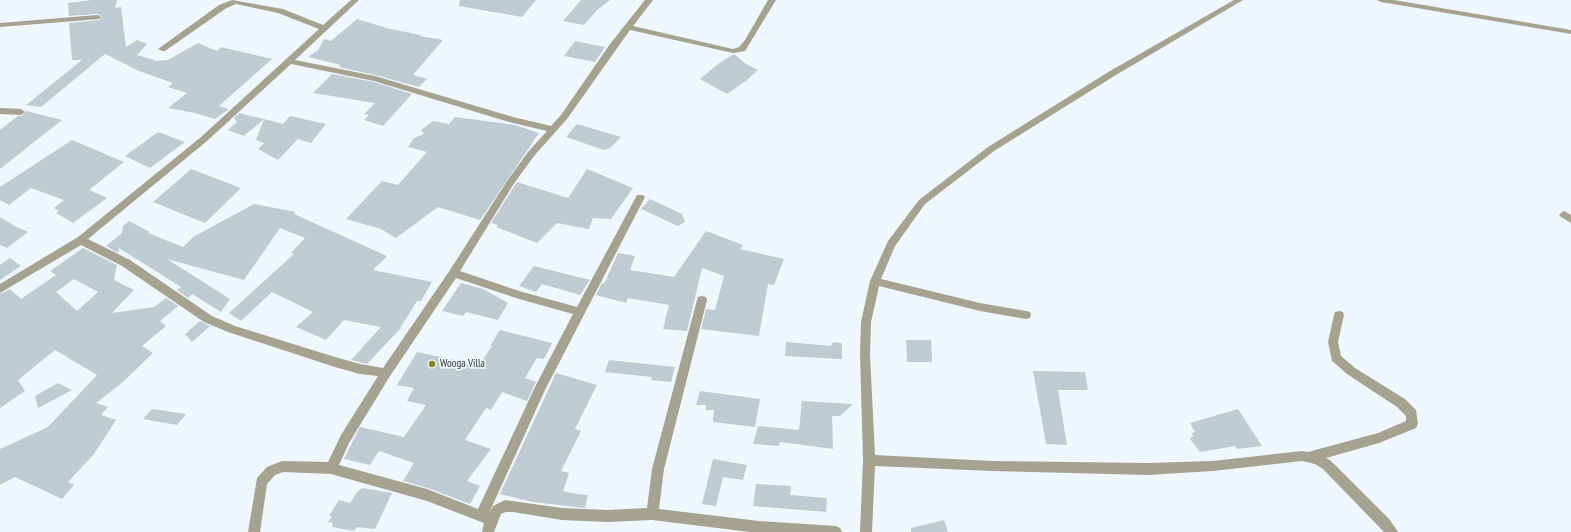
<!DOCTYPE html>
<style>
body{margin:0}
canvas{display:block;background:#edf7fd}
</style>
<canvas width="1571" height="532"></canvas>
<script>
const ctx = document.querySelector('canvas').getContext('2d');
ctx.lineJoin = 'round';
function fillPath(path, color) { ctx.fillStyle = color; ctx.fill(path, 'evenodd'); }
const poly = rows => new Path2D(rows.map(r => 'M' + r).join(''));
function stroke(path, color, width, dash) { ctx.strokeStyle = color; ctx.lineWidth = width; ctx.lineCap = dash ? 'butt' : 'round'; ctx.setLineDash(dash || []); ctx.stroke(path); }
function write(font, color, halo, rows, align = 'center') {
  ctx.font = font + ' "PT Sans Narrow",sans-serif'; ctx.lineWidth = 3.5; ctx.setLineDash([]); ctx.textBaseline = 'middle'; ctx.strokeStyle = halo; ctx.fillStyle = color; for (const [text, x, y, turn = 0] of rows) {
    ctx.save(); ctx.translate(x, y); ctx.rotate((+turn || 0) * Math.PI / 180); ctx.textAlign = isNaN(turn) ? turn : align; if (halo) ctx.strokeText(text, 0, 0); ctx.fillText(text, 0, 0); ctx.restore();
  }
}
const building = poly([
 [92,0,117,0,115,8,121,7,126,47,137,40,147,44,137,55,157,61,168,60,198,43,217,51,221,47,272,59,219,106,229,109,215,119,195,113,168,108,187,93,168,87,173,83,139,71,105,54,41,107,26,105,82,60,72,60,69,23,100,20,102,17,97,14,69,16,68,3],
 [460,0,536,0,522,17,459,6],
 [581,0,610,0,597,10,584,25,563,21],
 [357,19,390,29,421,35,420,36,443,40,413,75,427,79,419,87,375,75,339,67,341,65,308,57,318,50,324,39,331,41],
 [575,41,605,47,595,62,564,56],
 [734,54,746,64,758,70,747,80,727,94,700,79,718,64],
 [332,74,374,82,412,94,383,126,364,120,369,115,364,114,375,103,313,93],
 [26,111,62,120,0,169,0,130,18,116,22,116],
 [240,113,246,115,264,119,244,136,228,130,237,122,234,118],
 [290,116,326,124,311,143,298,139,278,160,258,149,264,143,256,140,264,119,283,124],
 [455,117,515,125,539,133,480,220,438,207,396,238,381,229,346,219,382,181,398,185,427,152,408,147,414,138,424,134,421,130,433,121,449,124],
 [577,124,621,137,610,148,604,150,566,137],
 [158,132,185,142,150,168,125,156],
 [72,140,124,162,89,190,107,198,73,223,56,213,59,211,54,208,64,200,31,188,9,205,0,200,0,187],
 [191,169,241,188,205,223,153,202],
 [587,169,633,188,611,219,593,218,589,229,557,223,537,243,496,227,498,225,491,223,517,182,568,198],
 [650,199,682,214,685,222,678,226,641,209],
 [254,204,296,212,294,214,387,256,373,270,432,282,421,301,417,301,399,330,367,364,351,360,381,327,344,320,326,340,296,327,313,312,272,292,241,321,229,313,294,254,291,253,305,238,280,228,244,280,167,259,230,299,221,312,192,294,188,298,177,290,181,287,119,248,118,253,106,246,122,233,123,226,129,221,150,232,148,233,183,247,193,237],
 [0,217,16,227,28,232,7,248,0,245],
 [706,231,743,245,740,249,784,259,774,285,768,284,759,336,701,329,706,309,715,310,724,276,702,268,687,331,663,329,669,305,628,298,626,303,596,295,602,283,604,284,618,253,635,256,630,270,674,277],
 [83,248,117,265,114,280,134,290,112,313,154,307,166,298,178,306,160,321,166,326,142,346,153,353,123,382,96,403,108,407,101,415,116,420,94,454,68,482,74,485,62,499,15,477,0,485,0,449,48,427,97,375,55,350,18,380,25,391,0,408,0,294,10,289,21,299,56,275,50,271],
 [74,279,98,292,77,311,56,292],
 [10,258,21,266,0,280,0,265],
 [534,266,590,280,580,295,542,284,536,292,519,286],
 [461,283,483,289,508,303,498,320,466,312,463,316,442,311],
 [200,321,210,326,192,342,185,334],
 [500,330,552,343,544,359,537,358,525,378,536,382,527,401,502,392,491,410,486,408,465,440,491,449,467,481,480,486,470,504,428,488,403,481,414,463,379,451,370,465,344,459,360,427,404,437,426,405,407,401,414,388,397,385,417,352,479,365,492,346,490,346],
 [906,340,931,340,932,362,907,362],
 [786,342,831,346,833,342,842,343,842,359,785,356],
 [609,360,675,367,671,382,651,380,652,377,605,372],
 [1033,371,1085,372,1088,390,1058,390,1067,445,1046,444],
 [556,373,597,385,575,429,581,431,561,471,569,473,563,491,576,494,588,495,585,508,533,502,500,494],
 [58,383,72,390,38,408,35,396],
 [700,391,760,399,755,427,713,422,714,410,706,410,706,405,696,405],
 [802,401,853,404,840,416,832,416,833,449,780,442,779,446,753,444,758,426,799,430],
 [152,409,186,414,177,425,143,419],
 [1238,409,1262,446,1237,449,1235,446,1200,452,1190,439,1193,436,1192,433,1195,432,1190,423],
 [713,459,747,465,743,480,723,477,716,506,702,504],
 [756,484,791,486,790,495,827,498,826,512,753,506],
 [362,488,392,493,375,529,357,527,354,531,332,527,333,523,328,522,332,516,329,516,339,500,350,503,357,492],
 [944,520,948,532,911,532,911,528]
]);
const street = poly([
 [232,0,283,9,323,25,351,0,359,0,295,60,375,76,513,117,551,126,561,115,610,44,645,0,653,0,633,26,733,49,739,47,745,40,768,0,776,0,745,51,733,53,630,30,567,119,534,156,513,185,460,271,519,291,577,307,637,195,643,195,645,197,545,390,489,513,493,506,505,500,562,508,607,510,647,508,652,469,697,300,698,297,702,296,706,297,707,300,664,469,659,509,759,521,836,526,840,528,842,532,750,532,652,520,607,522,562,520,513,512,506,512,501,514,494,532,482,532,484,523,427,501,331,474,283,472,275,475,267,484,260,532,248,532,257,478,267,467,282,461,328,462,341,435,378,376,360,374,335,367,228,332,204,322,122,266,81,245,0,293,0,284,78,237,201,137,319,29,278,13,236,4,225,9,165,51,162,51,158,49,219,5,232,0],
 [291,64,374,81,509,122,547,131,528,152,507,181,450,270,383,368,360,364,335,357,235,326,212,316,130,260,88,239,207,141,291,64],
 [456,278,519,299,573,314,536,385,478,509,427,489,339,465,349,443,390,376,456,278],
 [1234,0,1243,0,1116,75,994,151,925,204,895,246,881,279,980,303,1026,311,1030,312,1031,315,1030,318,1026,319,980,311,879,286,871,322,870,354,875,455,992,461,1148,463,1213,461,1302,451,1308,452,1378,433,1406,421,1406,416,1397,407,1347,374,1332,361,1328,342,1334,315,1335,312,1339,311,1343,312,1344,315,1338,342,1341,356,1355,368,1405,399,1416,410,1418,424,1416,428,1379,443,1326,458,1331,461,1390,520,1398,532,1384,532,1323,469,1315,464,1302,461,1213,471,1148,475,992,471,875,466,872,532,860,532,863,460,860,354,861,322,870,281,888,241,919,200,988,147,1110,71,1234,0],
 [1377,0,1394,0,1571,30,1571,34,1381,2,1377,0],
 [97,15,101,17,100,19,0,27,0,23,97,15],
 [0,108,21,109,25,112,21,115,0,114,0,108],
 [1564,211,1571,215,1571,223,1561,217,1559,215,1561,213,1564,211]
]);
const markers = [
 [432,364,4,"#8b8128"]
];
const poiNames = [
 ["Wooga Villa",440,364]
];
fillPath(building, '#becbd2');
fillPath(street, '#a5a38f');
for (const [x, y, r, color] of markers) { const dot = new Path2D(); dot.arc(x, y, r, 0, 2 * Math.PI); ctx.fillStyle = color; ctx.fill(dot); stroke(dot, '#edf7fd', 1.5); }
write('11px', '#303538', '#edf7fd', poiNames, 'left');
</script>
